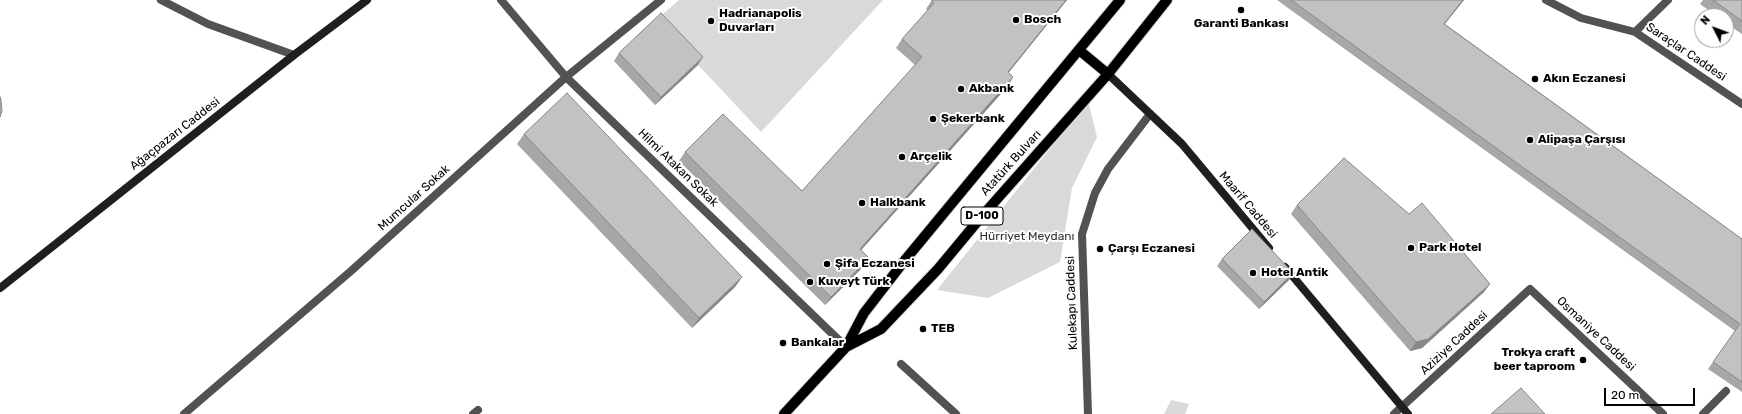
<!DOCTYPE html>
<meta charset="utf-8">
<style>
body{margin:0}
#map{position:relative;width:1742px;height:414px;overflow:hidden;background:#fff;font-family:Rubik,sans-serif}
canvas{display:block}
.north{position:absolute;left:1694px;top:8px;width:40px;height:40px;box-sizing:border-box;background:#fff;border:1px solid #999;border-radius:50%;rotate:312deg;font-size:11px;font-weight:700;line-height:16px;text-align:center;color:#000}
.north::after{content:'';display:block;margin:auto;width:14px;height:18px;background:#000;clip-path:polygon(50% 0,100% 100%,50% 72%,0 100%)}
.scale{position:absolute;left:1604px;top:388px;width:91px;height:18px;box-sizing:border-box;border:2px solid #000;border-top:0;padding-left:5px;font-size:12px;line-height:14px;white-space:nowrap;color:#000;-webkit-text-stroke:3px #fff;paint-order:stroke}
</style>
<div id="map">
<canvas width="1742" height="414"></canvas>
<div class="north">N</div>
<div class="scale">20 m</div>
</div>
<script>
const ctx = document.querySelector('canvas').getContext('2d');
ctx.lineJoin = 'round';
function fillPath(path, color) { ctx.fillStyle = color; ctx.fill(path, 'evenodd'); }
const poly = rows => new Path2D(rows.map(r => 'M' + r).join(''));
function stroke(path, color, width, dash) { ctx.strokeStyle = color; ctx.lineWidth = width; ctx.lineCap = dash ? 'butt' : 'round'; ctx.setLineDash(dash || []); ctx.stroke(path); }
function write(font, color, halo, rows, align = 'center') {
  ctx.font = font + ' Rubik,sans-serif'; ctx.lineWidth = 4; ctx.setLineDash([]); ctx.textBaseline = 'middle'; ctx.strokeStyle = halo; ctx.fillStyle = color; for (const [text, x, y, turn = 0] of rows) {
    ctx.save(); ctx.translate(x, y); ctx.rotate((+turn || 0) * Math.PI / 180); ctx.textAlign = isNaN(turn) ? turn : align; if (halo) ctx.strokeText(text, 0, 0); ctx.fillText(text, 0, 0); ctx.restore();
  }
}
const green = poly([
 [679,0,883,0,761,132,656,20],
 [1088,101,1097,137,1072,188,1060,262,988,298,937,290],
 [1171,400,1189,404,1185,414,1164,414]
]);
const street = poly([
 [161,0,208,24,294,55],
 [501,0,566,77,846,347],
 [1546,0,1581,18,1635,32,1742,104],
 [1635,32,1668,0],
 [901,364,956,414],
 [184,414,351,271,566,77,661,0],
 [473,414,478,410],
 [1088,414,1082,234,1095,193,1108,169,1150,114],
 [1394,414,1530,289,1663,414],
 [1703,414,1726,391]
]);
const secondary = poly([
 [1108,74,1182,144,1269,248],
 [1285,267,1408,414],
 [0,288,294,55,367,0]
]);
const primary = poly([
 [1079,50,1108,74],
 [846,347,881,329,938,269,982,216,1108,74,1167,0],
 [784,414,846,347,864,313,905,260,1120,0]
]);
const wall = poly([
 [932,0,1067,0,1008,73,1013,77,1008,86,861,250,869,258,863,267,825,305,679,161,685,152,802,191,915,65,896,48,902,39,928,11,926,9],
 [1277,0,1464,0,1445,24,1742,239,1742,392,1708,369,1735,331],
 [1703,0,1742,0,1742,34,1726,23,1726,16,1717,16,1700,4],
 [619,53,698,65,655,105,614,61],
 [524,134,742,277,735,287,692,328,517,144],
 [1297,205,1484,292,1422,348,1410,351,1291,214],
 [1222,259,1289,280,1259,309,1217,266]
]);
const shadedWall = poly([
 [1066,0,1067,0,1002,81,1008,72],
 [1463,0,1464,0,1439,31,1444,24],
 [703,57,698,65,655,105,661,97],
 [1013,77,1008,86,854,258,860,249],
 [869,258,863,267,825,305,831,297],
 [1293,273,1289,280,1259,309,1264,302],
 [742,277,735,287,692,328,699,318],
 [1490,284,1484,292,1422,348,1410,351,1416,342]
]);
const building = poly([
 [932,0,1066,0,1008,72,1013,77,860,249,869,258,831,297,685,152,723,114,802,191,922,57,902,39,934,3,932,1,932,0],
 [1291,0,1463,0,1444,24,1742,239,1742,382,1713,362,1740,324,1291,0],
 [1713,0,1742,0,1742,21,1713,0],
 [661,13,703,57,661,97,619,53,661,13],
 [567,93,742,277,699,318,524,134,567,93],
 [0,97,1,100,2,111,0,117,0,97],
 [1344,158,1409,214,1422,203,1490,284,1428,339,1416,342,1297,205,1344,158],
 [1252,229,1293,273,1264,302,1222,259,1252,229],
 [1521,388,1545,414,1491,414,1521,388]
]);
const markers = [
 [1241,10,4,"#000"],
 [1016,20,4,"#000"],
 [711,21,4,"#000"],
 [1535,79,4,"#000"],
 [961,89,4,"#000"],
 [933,119,4,"#000"],
 [1530,140,4,"#000"],
 [902,157,4,"#000"],
 [862,203,4,"#000"],
 [1411,248,4,"#000"],
 [1100,249,4,"#000"],
 [827,264,4,"#000"],
 [1253,273,4,"#000"],
 [810,282,4,"#000"],
 [923,329,4,"#000"],
 [783,343,4,"#000"],
 [1583,360,4,"#000"]
];
const shields = [
 [982,216,42]
];
const shieldNames = [
 ["D-100",982,216]
];
const poiNames = [
 ["Hadrianapolis",719,14],
 ["Duvarları",719,28],
 ["Bosch",1024,20],
 ["Garanti Bankası",1241,24,"center"],
 ["Akın Eczanesi",1543,79],
 ["Akbank",969,89],
 ["Şekerbank",941,119],
 ["Alipaşa Çarşısı",1538,140],
 ["Arçelik",910,157],
 ["Halkbank",870,203],
 ["Park Hotel",1419,248],
 ["Çarşı Eczanesi",1108,249],
 ["Şifa Eczanesi",835,264],
 ["Hotel Antik",1261,273],
 ["Kuveyt Türk",818,282],
 ["TEB",931,329],
 ["Bankalar",791,343],
 ["Trokya craft",1575,353,"right"],
 ["beer taproom",1575,367,"right"]
];
const streetNames = [
 ["Saraçlar Caddesi",1686,52,34],
 ["Ağaçpazarı Caddesi",175,134,-38],
 ["Atatürk Bulvarı",1011,163,-48],
 ["Hilmi Atakan Sokak",678,168,44],
 ["Mumcular Sokak",414,198,-42],
 ["Maarif Caddesi",1248,205,50],
 ["Kulekapı Caddesi",1072,303,-92],
 ["Osmaniye Caddesi",1596,334,43],
 ["Aziziye Caddesi",1454,343,-43]
];
const parkNames = [
 ["Hürriyet Meydanı",1027,237]
];
fillPath(green, '#d9d9d9');
stroke(primary, '#dbdbdb', 12);
stroke(street, '#525252', 8);
stroke(secondary, '#1f1f1f', 8);
stroke(primary, '#000', 10);
fillPath(wall, '#a7a7a7');
fillPath(shadedWall, '#888');
fillPath(building, '#c2c2c2');
stroke(building, '#888', 1);
for (const [x, y, r, color] of markers) { const dot = new Path2D(); dot.arc(x, y, r, 0, 2 * Math.PI); ctx.fillStyle = color; ctx.fill(dot); stroke(dot, '#fff', 1.5); }
for (const [x, y, w] of shields) { const box = new Path2D(); box.roundRect(x - w / 2, y - 9, w, 18, 3); ctx.fillStyle = '#fff'; ctx.fill(box); stroke(box, '#000', 1); }
write('bold 11px', '#000', null, shieldNames);
write('bold 12px', '#000', '#fff', poiNames, 'left');
write('12px', '#000', '#fff', streetNames);
write('12px', '#303030', '#fff', parkNames);
</script>
